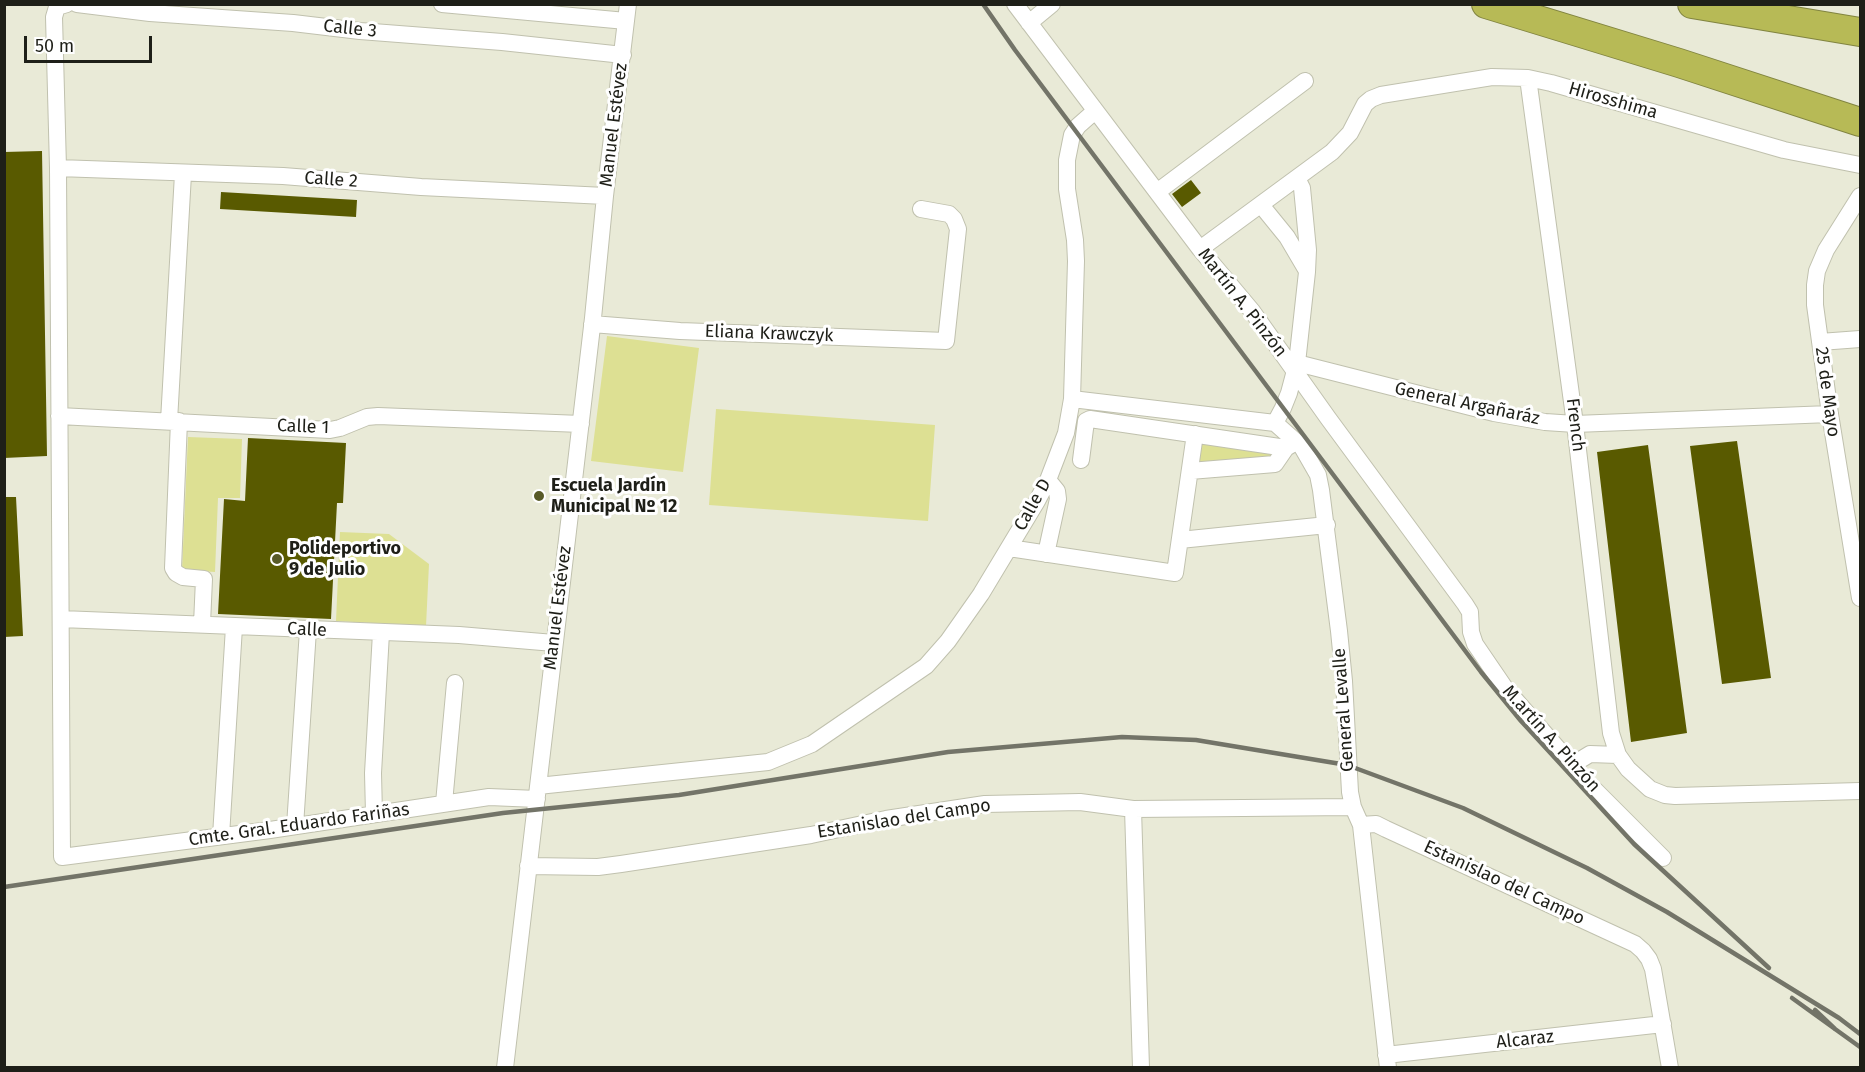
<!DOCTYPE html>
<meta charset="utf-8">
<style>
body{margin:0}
#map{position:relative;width:1865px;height:1072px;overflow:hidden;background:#e9ead7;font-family:"Fira Sans",sans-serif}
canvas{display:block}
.frame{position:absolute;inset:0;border:6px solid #1e1f18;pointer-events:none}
.scale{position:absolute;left:24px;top:36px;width:128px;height:27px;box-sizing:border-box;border:3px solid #1e1f18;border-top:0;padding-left:8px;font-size:18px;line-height:21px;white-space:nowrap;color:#1e1f18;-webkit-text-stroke:4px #fff;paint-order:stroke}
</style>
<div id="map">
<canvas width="1865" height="1072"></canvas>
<div class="frame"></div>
<div class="scale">50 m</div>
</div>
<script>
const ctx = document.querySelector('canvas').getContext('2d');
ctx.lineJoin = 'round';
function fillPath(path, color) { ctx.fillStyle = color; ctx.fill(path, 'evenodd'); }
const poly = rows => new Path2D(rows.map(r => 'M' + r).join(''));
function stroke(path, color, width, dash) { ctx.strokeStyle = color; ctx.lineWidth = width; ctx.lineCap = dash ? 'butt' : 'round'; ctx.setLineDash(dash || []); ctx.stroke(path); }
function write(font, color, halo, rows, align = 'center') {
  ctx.font = font + ' "Fira Sans",sans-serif'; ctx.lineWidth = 6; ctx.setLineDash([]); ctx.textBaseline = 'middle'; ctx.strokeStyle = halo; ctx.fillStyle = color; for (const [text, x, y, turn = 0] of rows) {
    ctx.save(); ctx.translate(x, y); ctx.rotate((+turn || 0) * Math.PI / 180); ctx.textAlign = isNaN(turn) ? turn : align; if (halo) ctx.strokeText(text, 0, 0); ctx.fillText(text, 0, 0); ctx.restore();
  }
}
const green = poly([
 [607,336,699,348,683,472,591,461],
 [716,409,935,425,928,521,709,505],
 [188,437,242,439,240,498,218,498,215,572,182,570],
 [1200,440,1275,452,1268,459,1197,462],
 [340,532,389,534,429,564,426,626,336,621]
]);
const building = poly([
 [42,151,47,456,4,458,4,152],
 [1191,180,1201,193,1182,207,1172,194],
 [221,192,357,200,356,217,220,209],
 [248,438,346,443,343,503,337,503,331,619,218,614,224,499,245,501],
 [1737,441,1771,678,1722,684,1690,446],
 [1648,445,1687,733,1631,742,1597,452],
 [4,497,16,497,23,636,4,637]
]);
const street = poly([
 [67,4,57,7,54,17,58,168,62,857,270,830,489,797,537,799],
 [77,4,150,13,293,23,360,31,502,42,623,55],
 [442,4,626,21],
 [1015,4,1200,249,1252,311,1328,418,1465,604,1470,612,1471,632,1475,644,1505,688,1587,782,1663,858],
 [1029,23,1052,4],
 [1528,78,1575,424,1611,733,1618,755,1628,769,1650,789,1665,795,1675,796,1860,791],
 [58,168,283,176,421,187,605,196],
 [1297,178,1302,188,1308,250,1307,272,1297,363],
 [1157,192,1305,81],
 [1860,196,1826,250,1817,271,1815,285,1815,305,1830,414,1860,598],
 [1261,205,1287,237,1307,271],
 [1200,249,1332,152,1350,133,1365,104,1371,99,1381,95,1492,77,1528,78,1551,83,1784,150,1860,165],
 [592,324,680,331,946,341,958,229,954,219,949,214,921,209],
 [1820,342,1860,339],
 [1072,399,1275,423],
 [59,416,330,430,340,428,367,417,378,416,581,424],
 [169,421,183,174],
 [179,421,173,568,176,573,183,577,204,579,202,624],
 [1275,423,1302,447,1318,475,1321,490,1339,631,1344,681,1350,792,1353,807,1361,825,1388,1068],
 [1275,423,1283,408,1289,393,1297,363,1494,413,1545,422,1575,424,1830,414],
 [1081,460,1086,421,1090,419,1286,448,1296,442],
 [1190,471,1275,464,1286,448],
 [1180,540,1327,525],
 [1009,548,1175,573,1195,434],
 [1046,554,1058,499,1057,491,1048,480],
 [61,619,459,635,554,643],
 [1572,765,1590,754,1618,755],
 [538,786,768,762,812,744,926,666,948,641,981,594,1037,501,1048,480,1066,433,1072,399,1076,261,1075,240,1067,189,1067,160,1072,135,1078,126,1095,111],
 [444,803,455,683],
 [1133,809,1141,1068],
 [374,814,373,773,381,633],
 [1361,825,1376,824,1386,829,1635,944,1643,951,1649,959,1653,969,1670,1068],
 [295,826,308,630],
 [221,836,234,627],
 [528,866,598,867,621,864,811,835,886,819,985,804,1080,802,1133,809,1353,807],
 [1386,1055,1663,1024],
 [505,1068,593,318,605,196,628,4]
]);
const highway = poly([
 [1486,4,1679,63,1860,122],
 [1692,4,1860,32]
]);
const rail = poly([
 [983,4,1015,50,1481,672,1521,721,1634,844,1769,968],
 [4,887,503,813,679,795,948,752,1122,737,1196,740,1347,765,1463,808,1587,868,1667,912,1839,1018,1860,1034],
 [1792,998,1860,1047],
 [1815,1010,1835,1029]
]);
const markers = [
 [539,496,6,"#585a27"],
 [277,559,6,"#585a27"]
];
const streetNames = [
 ["Calle 3",350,29,6],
 ["Hirosshima",1613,101,16],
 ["Manuel Estévez",614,125,-83],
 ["Calle 2",331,180,4],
 ["Martín A. Pinzón",1242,303,52],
 ["Eliana Krawczyk",769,334,2],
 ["25 de Mayo",1827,392,82],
 ["General Argañaráz",1467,404,12],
 ["French",1575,425,83],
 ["Calle 1",303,427,2],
 ["Calle D",1033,505,-61],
 ["Manuel Estévez",558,608,-83],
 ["Calle",307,630,3],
 ["General Levalle",1344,710,-94],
 ["M.artín A. Pinzón",1551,739,48],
 ["Estanislao del Campo",904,819,-9],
 ["Cmte. Gral. Eduardo Fariñas",299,825,-8],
 ["Estanislao del Campo",1504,883,25],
 ["Alcaraz",1525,1040,-6]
];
const poiNames = [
 ["Escuela Jardín",551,486],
 ["Municipal Nº 12",551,507],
 ["Polideportivo",289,549],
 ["9 de Julio",289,570]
];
fillPath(green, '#dde093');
fillPath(building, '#595a00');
stroke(street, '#c0c1ae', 18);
stroke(highway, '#818440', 30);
stroke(street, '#fff', 16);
stroke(highway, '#b7ba56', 28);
stroke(rail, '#737468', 4.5);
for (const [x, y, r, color] of markers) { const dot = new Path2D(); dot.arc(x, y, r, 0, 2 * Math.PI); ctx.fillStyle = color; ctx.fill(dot); stroke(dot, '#fff', 2); }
write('18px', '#1e1f18', '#fff', streetNames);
write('bold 18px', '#1e1f18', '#fff', poiNames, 'left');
</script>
